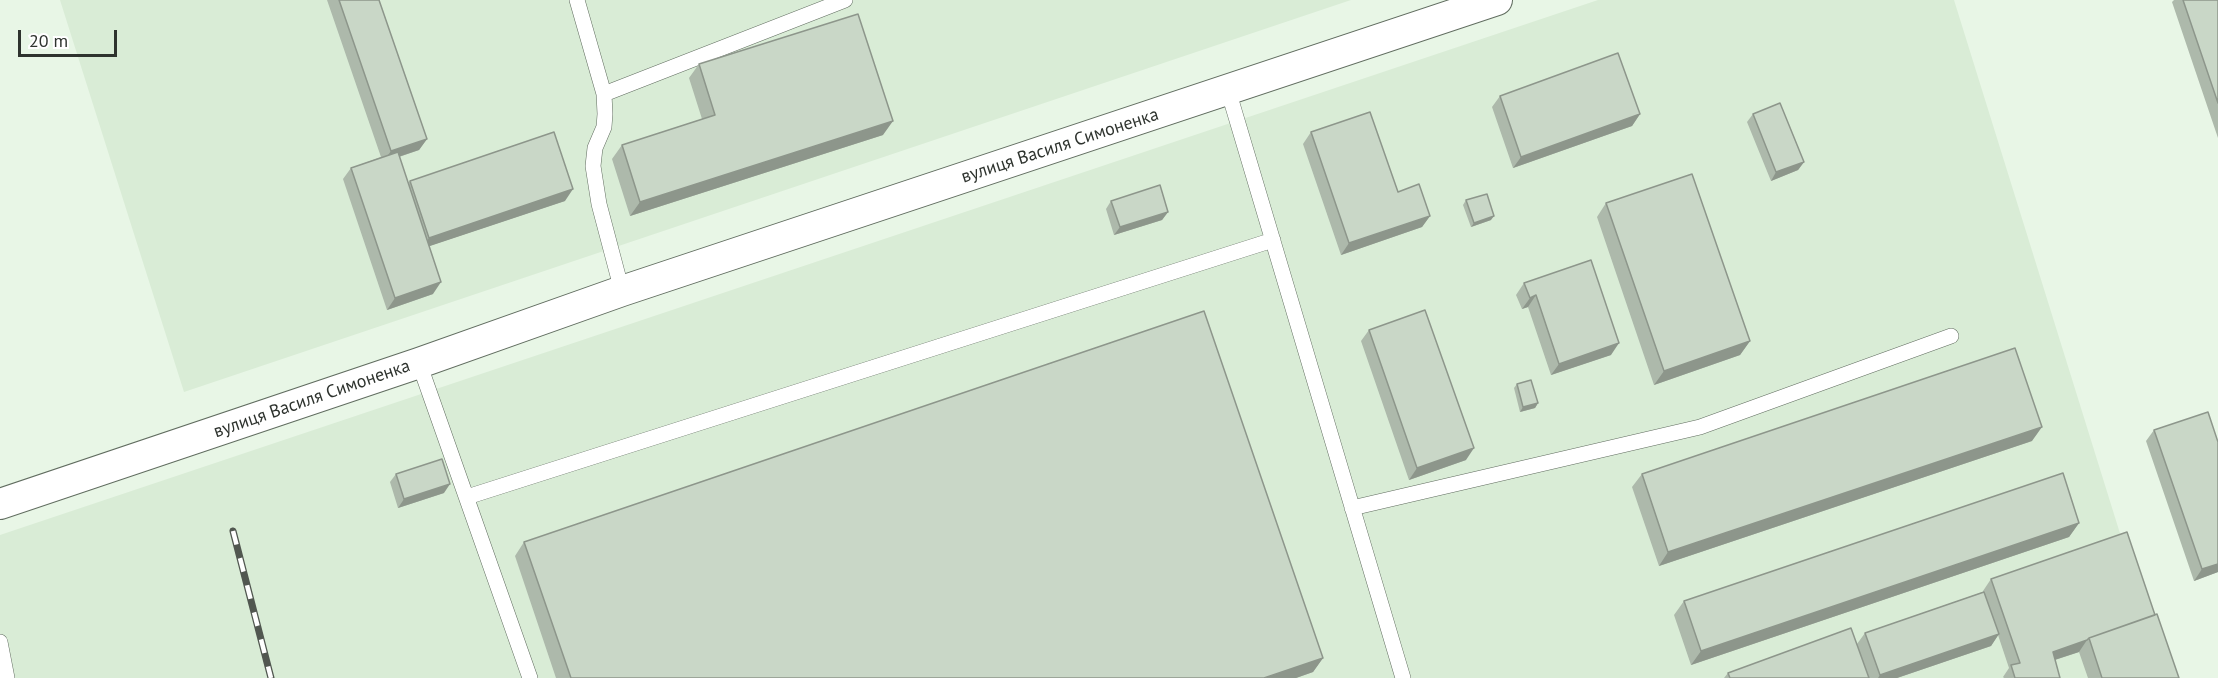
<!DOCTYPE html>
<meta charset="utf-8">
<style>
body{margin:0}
#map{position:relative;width:2218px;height:678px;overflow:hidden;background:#e8f6e6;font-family:"PT Sans",sans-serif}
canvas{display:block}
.scale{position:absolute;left:18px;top:30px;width:99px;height:27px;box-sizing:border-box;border:3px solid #2e332e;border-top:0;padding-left:8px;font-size:18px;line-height:21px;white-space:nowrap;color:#2e332e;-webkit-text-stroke:4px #fff;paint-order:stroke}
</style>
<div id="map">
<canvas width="2218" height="678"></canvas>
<div class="scale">20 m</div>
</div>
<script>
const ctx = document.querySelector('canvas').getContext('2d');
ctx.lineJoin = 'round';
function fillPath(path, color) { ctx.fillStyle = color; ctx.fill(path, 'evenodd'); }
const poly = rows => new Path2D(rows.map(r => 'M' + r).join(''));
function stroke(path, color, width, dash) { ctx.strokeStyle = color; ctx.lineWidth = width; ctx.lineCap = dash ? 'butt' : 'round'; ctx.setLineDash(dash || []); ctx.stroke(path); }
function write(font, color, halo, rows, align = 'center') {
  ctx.font = font + ' "PT Sans",sans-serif'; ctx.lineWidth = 5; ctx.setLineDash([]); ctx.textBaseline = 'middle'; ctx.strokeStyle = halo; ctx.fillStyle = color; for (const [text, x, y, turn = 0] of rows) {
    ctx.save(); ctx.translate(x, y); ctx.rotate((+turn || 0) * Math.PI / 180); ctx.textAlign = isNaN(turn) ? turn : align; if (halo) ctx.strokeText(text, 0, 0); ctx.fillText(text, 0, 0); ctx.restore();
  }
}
const built = poly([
 [60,0,1351,0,184,392],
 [1598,0,1954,0,2165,678,0,678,0,535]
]);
const lane = poly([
 [577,0,604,94,605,114,604,127,595,148,593,166,599,204,622,291],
 [1228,90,1403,678],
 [604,94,845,0],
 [419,363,530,678],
 [467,497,1273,240],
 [1352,508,1700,427,1951,336],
 [0,642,7,678]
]);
const street = poly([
 [0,504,419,363,622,291,1497,0]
]);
const rail = poly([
 [233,531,271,678]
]);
const wall = poly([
 [327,0,379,0,427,139,419,150,399,157,408,183,410,181,565,201,429,246,433,294,387,310,343,179,351,168,381,157],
 [2174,0,2218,0,2218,138,2172,2],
 [699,64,883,135,630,216,612,159,622,145,702,119,689,78],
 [1500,96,1640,114,1632,126,1513,168,1492,107],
 [1753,114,1804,162,1798,170,1771,181,1747,122],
 [1311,132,1398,192,1430,216,1422,227,1341,255,1303,144],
 [1466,200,1491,220,1471,227,1463,205],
 [1111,201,1168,212,1162,220,1114,235,1106,209],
 [1606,203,1750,341,1740,355,1654,385,1597,217],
 [1524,283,1611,355,1551,375,1528,307,1522,309,1516,295],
 [1369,330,1466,460,1409,480,1361,341],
 [1517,384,1538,403,1535,408,1520,412,1514,388],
 [2154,430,2218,572,2194,581,2146,441],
 [2032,441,1659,566,1632,487,1642,474],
 [396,474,444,493,398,508,390,482],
 [2079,523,2069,537,1691,665,1674,615,1684,601],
 [524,542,1323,658,1313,672,1296,678,556,678,515,556],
 [1991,579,2155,615,2179,678,2088,678,2079,652,2055,660,2060,678,2004,678,2003,677,2009,668,1998,635,1991,646,1897,678,1724,678,1728,673,1857,644,1865,633,1983,592,1983,591]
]);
const shadedWall = poly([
 [1640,114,1632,126,1513,168,1521,157],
 [893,121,883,135,630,216,640,202],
 [427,139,419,150,383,162,391,151],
 [1804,162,1798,170,1771,181,1776,172],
 [573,189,565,201,421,249,429,238],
 [1168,212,1162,220,1114,235,1120,227],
 [1430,216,1422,227,1341,255,1349,243],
 [1494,216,1491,220,1471,227,1474,223],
 [441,282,433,294,387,310,395,298],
 [1536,295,1528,307,1522,309,1530,298],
 [1750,341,1740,355,1654,385,1664,371],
 [1619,343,1611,355,1551,375,1559,364],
 [1538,403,1535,408,1520,412,1523,407],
 [2042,427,2032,441,1659,566,1668,552],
 [1474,448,1466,460,1409,480,1417,468],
 [450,484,444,493,398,508,404,499],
 [2079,523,2069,537,1691,665,1701,651],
 [2218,564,2218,572,2194,581,2202,569],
 [1999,634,1991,646,1897,678,1878,678,1880,675],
 [2087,640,2079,652,2045,663,2053,652],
 [1323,658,1313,672,1296,678,1264,678]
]);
const building = poly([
 [339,0,379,0,427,139,391,151,339,0],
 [2183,0,2218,0,2218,103,2183,0],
 [858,14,893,121,640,202,622,145,715,115,699,64,858,14],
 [1618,53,1640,114,1521,157,1500,96,1618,53],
 [1780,103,1804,162,1776,172,1753,114,1780,103],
 [1370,112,1398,192,1419,184,1430,216,1349,243,1311,132,1370,112],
 [554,132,573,189,429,238,410,181,554,132],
 [398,152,441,282,395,298,351,168,398,152],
 [1692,174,1750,341,1664,371,1606,203,1692,174],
 [1160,185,1168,212,1120,227,1111,201,1160,185],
 [1487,194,1494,216,1474,223,1466,200,1487,194],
 [1591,260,1619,343,1559,364,1536,295,1530,298,1524,283,1591,260],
 [1425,310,1474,448,1417,468,1369,330,1425,310],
 [1204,311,1323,658,1264,678,571,678,524,542,1204,311],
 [2015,348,2042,427,1668,552,1642,474,2015,348],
 [1531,380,1538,403,1523,407,1517,384,1531,380],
 [2208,412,2218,442,2218,564,2202,569,2154,430,2208,412],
 [442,459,450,484,404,499,396,474,442,459],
 [2063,473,2079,523,1701,651,1684,601,2063,473],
 [2127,532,2155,615,2089,638,2087,640,2053,652,2060,678,2015,678,2011,665,2020,663,1991,579,2127,532],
 [1984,592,1999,634,1880,675,1865,633,1984,592],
 [2157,614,2179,678,2102,678,2089,638,2157,614],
 [1851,628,1869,678,1730,678,1728,673,1851,628]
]);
const streetNames = [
 ["вулиця Василя Симоненка",1060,146,-18],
 ["вулиця Василя Симоненка",312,399,-19]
];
fillPath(built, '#d9ecd6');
stroke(lane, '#616d60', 16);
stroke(street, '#616d60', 32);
stroke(lane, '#fff', 15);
stroke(street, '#fff', 30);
stroke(rail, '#515750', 7);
stroke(rail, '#fff', 4.5, [14]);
fillPath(wall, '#adb9ab');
fillPath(shadedWall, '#8d968b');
fillPath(building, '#c9d7c7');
stroke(building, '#8d968b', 1.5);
write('18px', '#2e332e', '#fff', streetNames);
</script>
